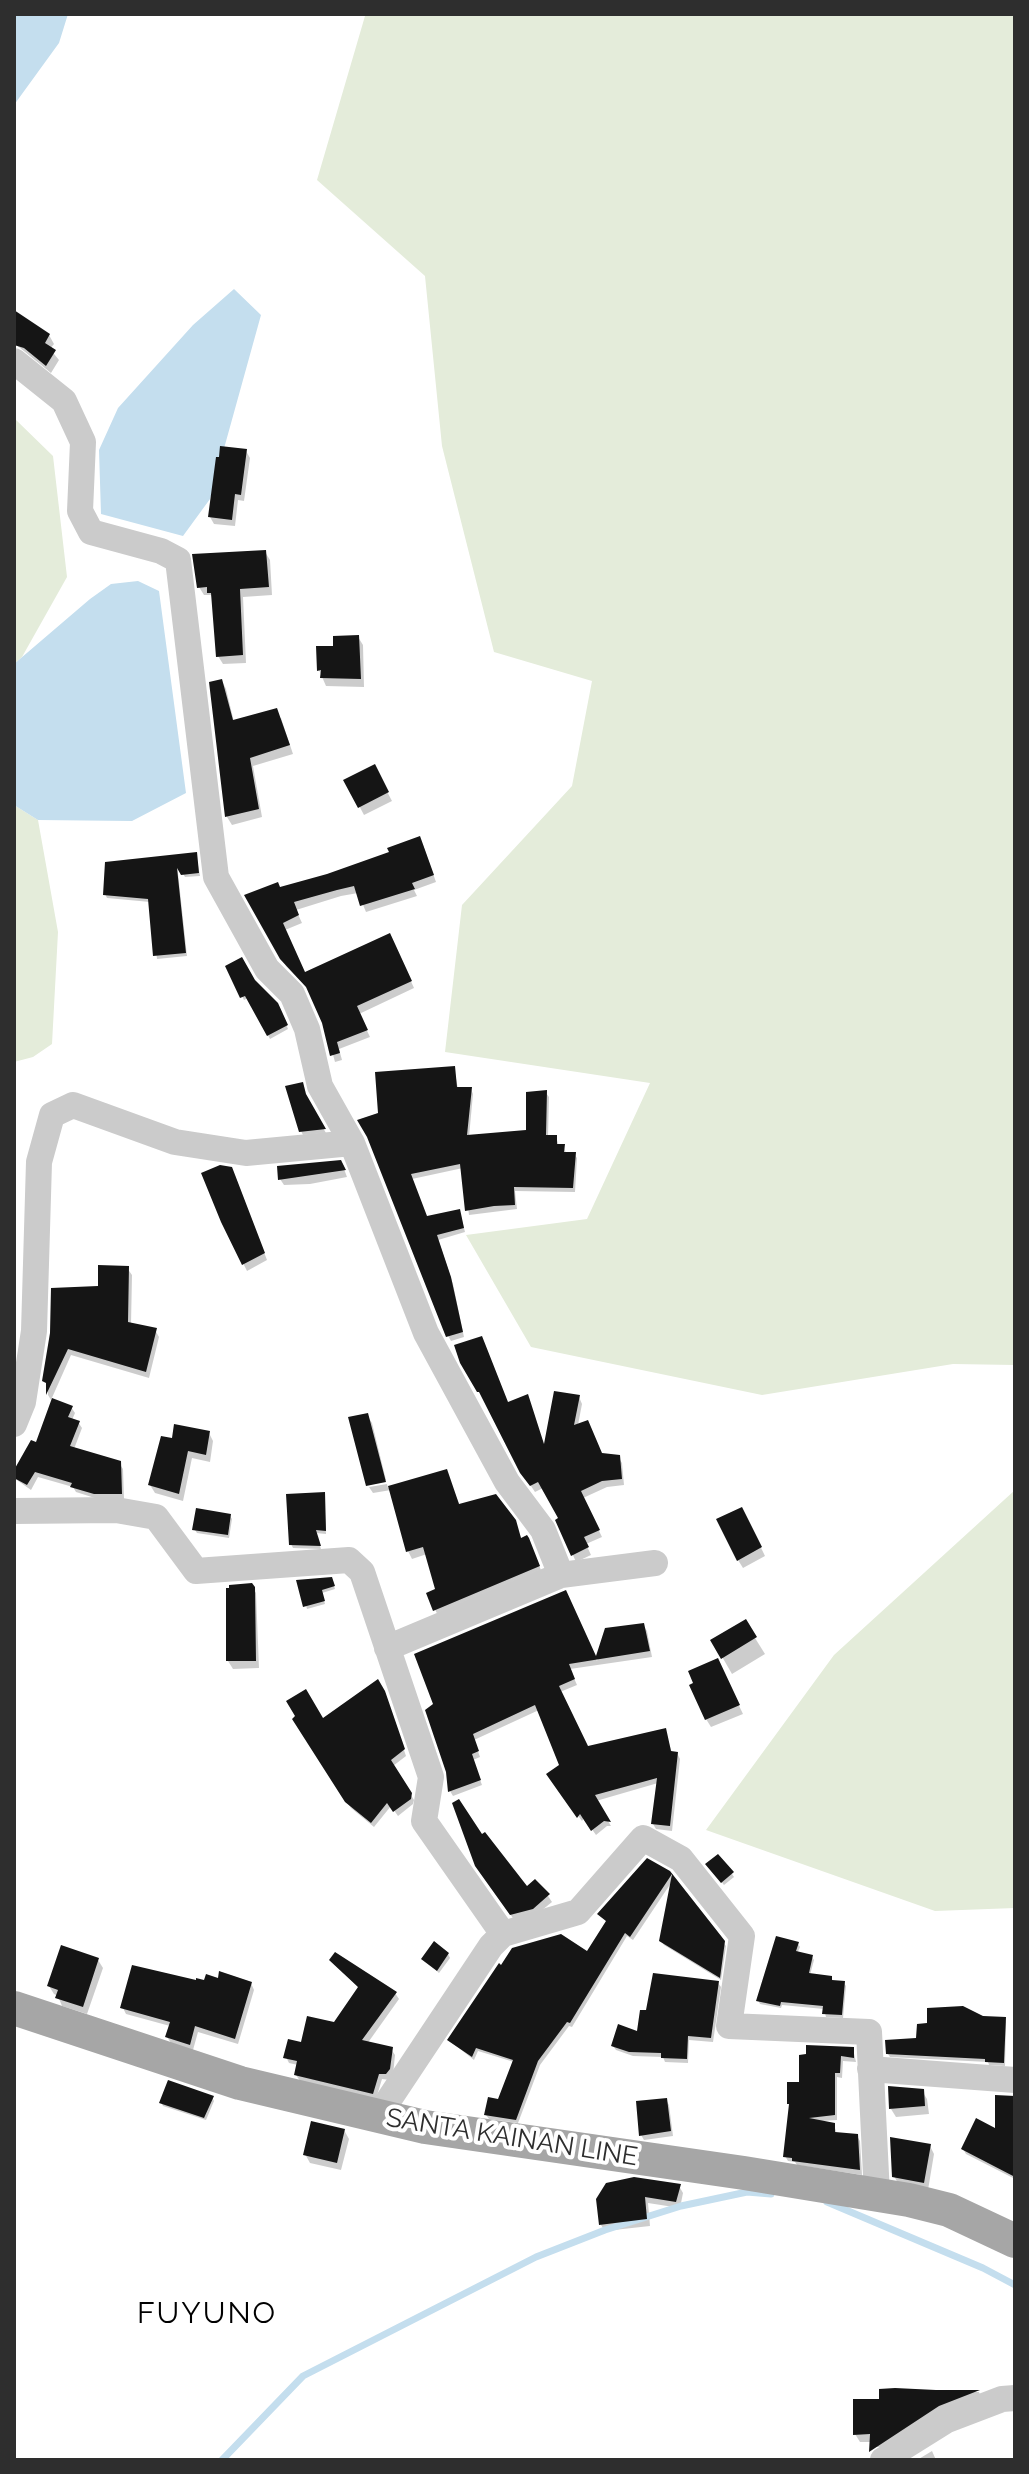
<!DOCTYPE html>
<style>
body{margin:0}
#map{position:relative;width:1029px;height:2474px;overflow:hidden;background:#fff;font-family:Raleway,sans-serif}
canvas{display:block}
.frame{position:absolute;inset:0;border:16px solid #2e2e2e;pointer-events:none}
</style>
<div id="map">
<canvas width="1029" height="2474"></canvas>
<div class="frame"></div>
</div>
<script>
const ctx = document.querySelector('canvas').getContext('2d');
ctx.lineJoin = 'round';
function fillPath(path, color) { ctx.fillStyle = color; ctx.fill(path, 'evenodd'); }
const poly = rows => new Path2D(rows.map(r => 'M' + r).join(''));
function stroke(path, color, width, dash) { ctx.strokeStyle = color; ctx.lineWidth = width; ctx.lineCap = dash ? 'butt' : 'round'; ctx.setLineDash(dash || []); ctx.stroke(path); }
function write(font, color, halo, rows, align = 'center') {
  ctx.font = font + ' Raleway,sans-serif'; ctx.lineWidth = 8; ctx.setLineDash([]); ctx.textBaseline = 'middle'; ctx.strokeStyle = halo; ctx.fillStyle = color; for (const [text, x, y, turn = 0] of rows) {
    ctx.save(); ctx.translate(x, y); ctx.rotate((+turn || 0) * Math.PI / 180); ctx.textAlign = isNaN(turn) ? turn : align; if (halo) ctx.strokeText(text, 0, 0); ctx.fillText(text, 0, 0); ctx.restore();
  }
}
const green = poly([
 [357,14,1015,14,1015,1365,953,1364,762,1395,531,1347,466,1235,587,1219,650,1083,445,1052,462,905,572,786,592,681,494,652,442,446,425,276,317,180,365,16],
 [14,418,53,456,67,577,22,657,14,664],
 [14,805,38,820,58,932,52,1044,33,1057,14,1062],
 [1015,1490,1015,1908,935,1911,706,1830,834,1655]
]);
const water = poly([
 [14,14,68,14,59,43,14,105],
 [234,289,261,315,210,499,183,536,101,514,99,450,118,408,193,325],
 [138,581,159,591,186,793,132,821,38,820,14,805,14,664,90,599,111,584]
]);
const shadow = poly([
 [14,312,49,335,54,344,50,349,59,360,51,373,14,343],
 [246,451,250,458,244,501,238,500,235,526,214,524,210,517],
 [265,552,270,560,272,595,243,597,246,663,223,664,218,656,214,601,211,595,204,595,199,587],
 [358,637,363,645,364,687,326,686,319,670,335,648],
 [222,681,226,689,234,722,281,718,293,754,253,766,262,817,232,825,227,817,211,684],
 [374,767,392,801,364,815,346,781],
 [423,845,436,882,414,890,417,896,366,912,358,893,341,896,296,910,302,923,285,930,305,975,393,942,414,988,359,1014,370,1037,339,1049,342,1060,335,1062,324,1022,311,992,286,966,247,896,280,889],
 [196,854,200,876,185,877,177,864,187,956,157,959,150,902,107,898,105,894],
 [227,967,254,981,280,1009,288,1029,270,1039,248,998,244,1000],
 [454,1068,458,1089,471,1089,473,1094,469,1137,527,1132,546,1093,549,1097,548,1137,556,1137,559,1146,564,1146,566,1154,574,1154,577,1158,575,1192,515,1191,517,1209,469,1215,463,1168,412,1179,427,1218,461,1216,465,1232,438,1240,453,1284,464,1337,451,1341,442,1325,380,1114],
 [307,1100,326,1133,303,1135,301,1131],
 [344,1169,347,1177,310,1184,284,1185,280,1179],
 [235,1176,267,1260,247,1271,222,1221],
 [127,1268,132,1275,131,1325,155,1330,159,1337,149,1378,71,1355,51,1400,48,1395,47,1363,100,1288],
 [579,1397,582,1404,578,1425,602,1455,618,1457,622,1463,624,1485,607,1487,583,1498,602,1537,586,1544,591,1555,576,1562,558,1521,561,1519,543,1488,535,1492,527,1480,508,1405,545,1448],
 [71,1407,75,1413,72,1420,78,1422,82,1428,74,1449,119,1463,123,1469,124,1499,98,1499,76,1492,73,1487,38,1477,31,1490,14,1478,14,1474,37,1445],
 [367,1415,372,1423,386,1480,368,1483],
 [209,1433,213,1441,210,1462,192,1458,183,1501,155,1493,150,1485,174,1441],
 [446,1472,460,1506,514,1521,522,1540,532,1548,543,1575,439,1618,428,1594,437,1590,427,1554,412,1559,408,1551,391,1490,373,1493,369,1487,387,1484,388,1488],
 [324,1494,326,1534,316,1533,321,1549,293,1548,291,1544],
 [230,1516,232,1519,229,1538,197,1533,195,1530],
 [746,1517,765,1556,743,1568,738,1560],
 [299,1582,333,1583,335,1589,322,1593,325,1604,307,1609],
 [251,1585,256,1593,259,1668,233,1669,228,1661],
 [567,1598,597,1661,606,1629,643,1625,647,1631,652,1657,570,1669,577,1685,560,1692,588,1748,665,1730,672,1753,677,1753,680,1759,672,1831,656,1829,653,1824,658,1783,596,1801,611,1826,607,1826,596,1835,584,1818,582,1821,551,1779,562,1765,539,1710,474,1740,480,1757,473,1760,482,1785,453,1796,450,1791,448,1771,428,1711],
 [755,1638,765,1654,732,1674,713,1641],
 [721,1668,743,1714,711,1727,706,1719],
 [387,1699,406,1756,393,1766,414,1800,413,1804,398,1816,391,1806,374,1827,351,1808,297,1724,323,1721],
 [481,1837,527,1889,548,1896,552,1902,536,1915,515,1921,481,1873],
 [710,1868,732,1874,734,1877,724,1885],
 [669,1873,726,1946,721,1980,664,1945,661,1941,673,1880,633,1940,627,1936,572,2027,569,2026,540,2065,518,2123,489,2119,486,2115,500,2101,514,2062,478,2051,474,2060,450,2041,588,1953,607,1922,600,1914],
 [798,1944,800,1947,797,1954,812,1957,814,1960,810,1975,831,1978,834,1982,844,1983,846,1986,843,2018,826,2017,824,2009,782,2005,781,2008,760,2004,758,2000],
 [448,1954,450,1958,439,1973,423,1959],
 [98,1960,103,1968,87,2014,62,2006,58,1996,54,1994,49,1986],
 [332,1960,395,1993,399,1999,367,2044,391,2049,395,2055,393,2075,390,2080,382,2079,376,2099,300,2081,296,2075,298,2065,289,2063,286,2057,335,2024,359,1988],
 [205,1983,251,1983,254,1990,238,2044,198,2032,193,2050,171,2043,167,2037,170,2026,126,2014,123,2008],
 [718,1983,721,1987,713,2042,689,2040,688,2063,665,2062,663,2057,633,2056,616,2050,613,2046,639,2034],
 [983,2018,1004,2019,1006,2022,1005,2066,989,2065,988,2062,890,2057,888,2054,918,2040],
 [853,2049,856,2062,843,2061,842,2078,837,2077,837,2120,821,2121,834,2125,837,2134,857,2136,860,2141,862,2175,797,2165,795,2162,788,2161,785,2156,801,2084,801,2057],
 [922,2091,927,2099,929,2114,896,2117,891,2109],
 [212,2097,214,2101,206,2120,163,2106,161,2102],
 [1015,2098,1015,2179,966,2154,963,2149,997,2131],
 [666,2100,669,2105,673,2136,644,2140,641,2135],
 [344,2130,349,2139,341,2170,310,2163,305,2154],
 [930,2146,934,2154,928,2190,899,2185,894,2176],
 [679,2186,683,2193,680,2208,648,2203,650,2226,605,2231,601,2225,598,2200],
 [881,2391,979,2392,982,2399,891,2447,876,2447,874,2442,860,2442,855,2434,881,2401],
 [932,2451,936,2460,917,2460]
]);
const stream = poly([
 [827,2202,983,2268,1015,2285],
 [222,2460,303,2376,536,2257,605,2230,681,2206,747,2192,771,2194]
]);
const building = poly([
 [14,310,50,334,45,343,56,350,46,366,24,348,14,345],
 [220,446,247,449,241,495,235,494,232,520,208,517,216,457,219,457],
 [266,550,269,587,240,589,243,655,216,657,211,593,207,593,207,587,197,588,192,554],
 [359,635,361,679,320,678,321,670,317,671,316,646,333,646,333,636],
 [222,679,233,720,277,708,290,745,250,758,259,809,225,817,209,682],
 [375,764,389,792,358,808,343,780],
 [420,836,434,875,412,883,415,889,360,906,354,886,337,890,294,902,299,915,283,923,305,972,390,933,412,981,357,1006,368,1030,337,1042,340,1053,330,1056,322,1023,306,987,280,959,244,895,278,882,280,887,327,874,389,852,387,848],
 [197,852,199,873,181,875,177,868,186,953,153,956,148,899,103,895,105,862],
 [242,957,255,980,278,1003,288,1025,267,1036,245,996,240,998,225,966],
 [455,1066,457,1087,472,1087,467,1135,526,1130,526,1092,547,1090,546,1135,557,1135,557,1144,565,1144,564,1152,576,1152,573,1188,514,1187,515,1205,494,1206,465,1211,460,1164,411,1174,427,1216,460,1209,464,1228,437,1235,451,1277,463,1332,446,1337,367,1137,357,1120,378,1113,375,1072],
 [303,1082,306,1094,326,1129,299,1132,285,1086],
 [341,1160,346,1170,278,1180,277,1166],
 [220,1165,232,1167,265,1253,242,1265,221,1222,201,1173],
 [98,1265,129,1266,128,1322,157,1328,146,1372,68,1349,46,1395,46,1383,42,1381,50,1333,51,1288,98,1286],
 [482,1336,508,1402,528,1394,544,1444,554,1391,580,1395,574,1425,588,1420,602,1453,620,1455,622,1479,602,1481,581,1491,600,1530,584,1537,589,1547,571,1556,555,1520,558,1518,538,1482,530,1486,520,1473,479,1392,477,1392,460,1363,454,1345],
 [52,1398,73,1406,68,1417,80,1421,70,1446,121,1461,122,1494,94,1494,70,1487,72,1483,35,1472,27,1485,14,1478,14,1470,31,1440,36,1442],
 [368,1413,386,1482,366,1486,348,1417],
 [174,1424,210,1431,206,1455,188,1451,179,1494,148,1485,161,1436,172,1438],
 [447,1469,459,1504,496,1494,516,1520,521,1538,527,1535,529,1538,540,1566,433,1611,426,1593,435,1589,423,1547,406,1552,388,1486],
 [325,1492,326,1531,316,1530,321,1546,289,1545,286,1494],
 [742,1507,762,1547,737,1561,716,1519],
 [196,1508,231,1514,228,1535,192,1530],
 [332,1577,335,1586,322,1590,325,1601,303,1607,296,1580],
 [252,1583,255,1587,256,1661,226,1661,226,1588,229,1588,229,1585],
 [566,1590,596,1656,605,1628,644,1623,650,1651,569,1664,575,1679,559,1686,588,1746,666,1728,671,1751,678,1752,670,1826,651,1824,657,1778,595,1795,611,1822,604,1821,591,1831,580,1814,577,1818,546,1774,559,1765,535,1705,473,1734,479,1751,472,1754,481,1780,448,1792,446,1772,425,1710,433,1704,414,1654],
 [746,1619,757,1637,721,1659,710,1640],
 [718,1658,740,1705,705,1720,689,1685,693,1683,688,1671],
 [378,1679,385,1691,405,1749,391,1760,412,1793,411,1799,393,1812,387,1803,371,1823,345,1802,292,1719,295,1716,286,1701,306,1689,323,1718],
 [459,1799,482,1834,485,1832,527,1886,535,1879,550,1894,533,1909,510,1915,475,1866,452,1803],
 [718,1854,734,1872,721,1883,705,1864],
 [647,1858,670,1871,725,1941,720,1978,659,1941,672,1874,630,1937,625,1933,570,2023,567,2022,538,2061,516,2120,484,2115,488,2097,498,2099,513,2060,476,2048,472,2057,447,2040,499,1963,501,1965,512,1948,561,1934,587,1951,606,1921,597,1914],
 [776,1936,799,1942,796,1951,813,1955,809,1973,832,1976,832,1980,845,1981,842,2015,822,2014,823,2006,781,2002,780,2006,756,2001],
 [434,1941,449,1953,437,1971,421,1959],
 [61,1945,99,1958,83,2007,55,1998,58,1990,47,1986],
 [335,1952,397,1992,362,2040,393,2047,390,2069,386,2074,379,2074,373,2094,294,2075,297,2061,283,2058,288,2039,301,2042,307,2016,334,2022,358,1987,329,1960],
 [132,1965,196,1980,196,1978,204,1980,206,1974,218,1978,219,1971,252,1982,235,2039,195,2026,190,2045,165,2037,170,2022,120,2008],
 [653,1973,719,1981,711,2038,688,2036,687,2059,661,2058,661,2053,629,2052,611,2046,618,2024,637,2031,640,2010,646,2010],
 [963,2006,983,2016,1006,2017,1004,2063,985,2062,985,2059,886,2054,885,2040,916,2038,917,2024,927,2023,927,2008],
 [806,2045,854,2047,854,2058,841,2056,840,2073,835,2073,835,2115,809,2118,835,2123,835,2132,858,2134,860,2170,792,2161,792,2158,783,2157,789,2104,787,2104,787,2082,799,2082,799,2055,806,2054],
 [168,2080,214,2096,204,2118,159,2103],
 [888,2086,924,2089,925,2106,889,2109],
 [995,2095,1015,2096,1015,2177,961,2149,976,2118,995,2128],
 [667,2098,671,2131,639,2136,636,2101],
 [311,2121,345,2129,337,2163,303,2155],
 [890,2137,931,2144,924,2183,892,2177],
 [634,2177,681,2184,676,2202,645,2197,647,2219,599,2225,596,2199,606,2183],
 [895,2388,936,2390,980,2390,939,2406,869,2452,870,2434,853,2435,853,2399,879,2399,879,2389]
]);
const minor = poly([
 [14,361,64,401,83,442,80,511,91,532,161,551,178,560,216,877,267,969,292,994,307,1029,320,1086,352,1143,246,1153,175,1142,73,1105,52,1115,39,1162,34,1331,23,1402,14,1424],
 [352,1143,426,1333,507,1482,543,1530,561,1575],
 [14,1511,116,1510,156,1517,196,1571,349,1560,362,1572,431,1777,424,1821,503,1934,491,1946,378,2116],
 [387,1648,561,1575,655,1563],
 [503,1934,578,1912,643,1838,681,1859,742,1936,729,2026,869,2032,877,2195],
 [870,2069,1015,2080],
 [883,2460,947,2420,1002,2399,1015,2398]
]);
const major = poly([
 [14,2008,240,2083,425,2127,744,2173,909,2200,949,2210,1015,2241]
]);
const streetNames = [
 ["SANTA KAINAN LINE",512,2138,9]
];
const quarterNames = [
 ["FUYUNO",207,2314]
];
fillPath(green, '#e4ecda');
fillPath(water, '#c4deee');
fillPath(shadow, '#0003');
stroke(stream, '#c4deee', 7);
fillPath(building, '#151515');
stroke(minor, '#cbcbcb', 26);
stroke(major, '#a6a6a6', 34);
write('26px', '#2e2e2e', '#fff', streetNames);
ctx.letterSpacing = '2px';
write('30px', '#000', '#fff', quarterNames);
ctx.letterSpacing = '0px';
</script>
